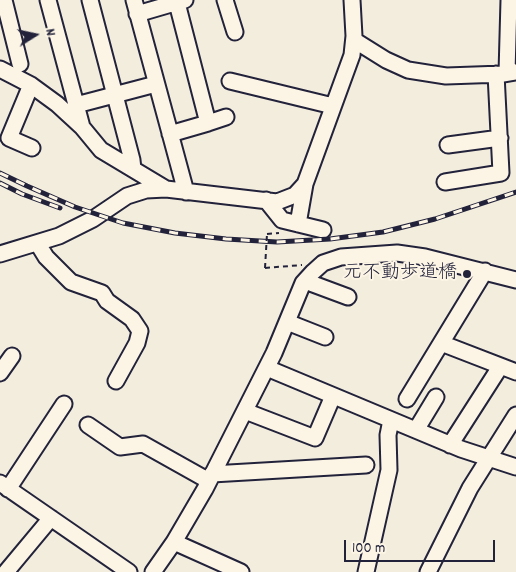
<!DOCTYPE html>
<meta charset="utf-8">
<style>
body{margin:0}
#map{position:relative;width:516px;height:572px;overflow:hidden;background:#f3edde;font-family:Dekko,sans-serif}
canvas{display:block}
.north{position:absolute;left:10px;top:10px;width:50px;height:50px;-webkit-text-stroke:4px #fcf5e5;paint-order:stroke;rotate:80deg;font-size:14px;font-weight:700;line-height:20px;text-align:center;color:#22223b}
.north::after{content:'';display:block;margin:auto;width:18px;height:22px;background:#22223b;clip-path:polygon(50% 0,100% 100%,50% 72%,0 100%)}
.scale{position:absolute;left:344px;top:540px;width:151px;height:22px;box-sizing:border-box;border:2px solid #22223b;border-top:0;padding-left:6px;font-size:15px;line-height:18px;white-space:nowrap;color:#22223b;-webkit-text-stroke:4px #fcf5e5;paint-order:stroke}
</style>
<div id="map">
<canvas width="516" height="572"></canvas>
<div class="north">N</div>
<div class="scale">100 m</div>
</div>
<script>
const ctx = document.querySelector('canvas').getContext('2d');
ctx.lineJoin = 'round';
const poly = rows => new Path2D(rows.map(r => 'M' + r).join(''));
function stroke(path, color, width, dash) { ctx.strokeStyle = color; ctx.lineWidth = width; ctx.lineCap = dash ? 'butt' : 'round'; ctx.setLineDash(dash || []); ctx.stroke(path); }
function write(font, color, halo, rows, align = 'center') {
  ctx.font = font + ' Dekko,"Klee One",sans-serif'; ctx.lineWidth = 4; ctx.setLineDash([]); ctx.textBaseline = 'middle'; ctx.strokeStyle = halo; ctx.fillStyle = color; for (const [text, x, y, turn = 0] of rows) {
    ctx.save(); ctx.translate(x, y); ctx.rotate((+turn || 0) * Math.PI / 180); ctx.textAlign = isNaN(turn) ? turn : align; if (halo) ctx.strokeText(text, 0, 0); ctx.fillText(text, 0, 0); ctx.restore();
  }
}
const path = poly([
 [267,234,279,233],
 [265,268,302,265]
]);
const minor = poly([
 [4,0,20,64],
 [48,0,82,127,101,150,166,189],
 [90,0,132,160,133,169],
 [134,0,186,192],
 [225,0,235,32],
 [137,14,185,0],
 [354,40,386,60,408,70,446,76,503,74,516,72],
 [0,69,31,85,57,104,82,127],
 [507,73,509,0],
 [230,81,333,106],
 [31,85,9,138,32,148],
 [76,105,156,84],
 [208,123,226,117],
 [170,134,208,123,177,3],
 [448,145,500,138],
 [445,182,501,173,496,74],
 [266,200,282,220,323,230],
 [298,224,305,184],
 [38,244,46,257,71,282,102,293,107,301,132,319,140,331,137,343,116,381],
 [0,254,59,236,93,219,127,196,146,190,166,189,277,202,295,195,305,184,352,55,354,36,352,0],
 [305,281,348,297],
 [287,322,325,337],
 [441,343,516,372],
 [267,368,461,449,516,467],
 [0,373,12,356],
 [407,399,485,271],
 [245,411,315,438,333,396],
 [88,425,120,447,143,444,209,481],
 [416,430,436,397],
 [450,445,500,367],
 [212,474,366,465],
 [0,483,129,572],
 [8,489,64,404],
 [174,542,241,572],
 [6,572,51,518],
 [153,572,174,542,205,489,274,353,303,283,313,272,323,263,341,257,397,253,425,257,516,280],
 [366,572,389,470,388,435,391,420],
 [428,572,470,488,516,415]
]);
const rail = poly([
 [0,173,27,186,75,207,123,223,175,233,226,239,277,242,330,239,383,232,435,219,516,192],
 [0,183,22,194,60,208]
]);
const pathBridge = poly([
 [265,268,267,234]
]);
const markers = [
 [467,274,5,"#22223b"]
];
const poiNames = [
 ["元不動歩道橋",457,274]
];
stroke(minor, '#22223b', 19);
stroke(path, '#22223b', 2, [5, 4]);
stroke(minor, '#fcf5e5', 15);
stroke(rail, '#22223b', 5);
stroke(rail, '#fcf5e5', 3, [9]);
stroke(pathBridge, '#22223b', 2, [5, 4]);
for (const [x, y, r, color] of markers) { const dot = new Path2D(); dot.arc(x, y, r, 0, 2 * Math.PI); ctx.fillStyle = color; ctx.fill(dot); stroke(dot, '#fcf5e5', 2); }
write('19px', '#22223b', '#fcf5e5', poiNames, 'right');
</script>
